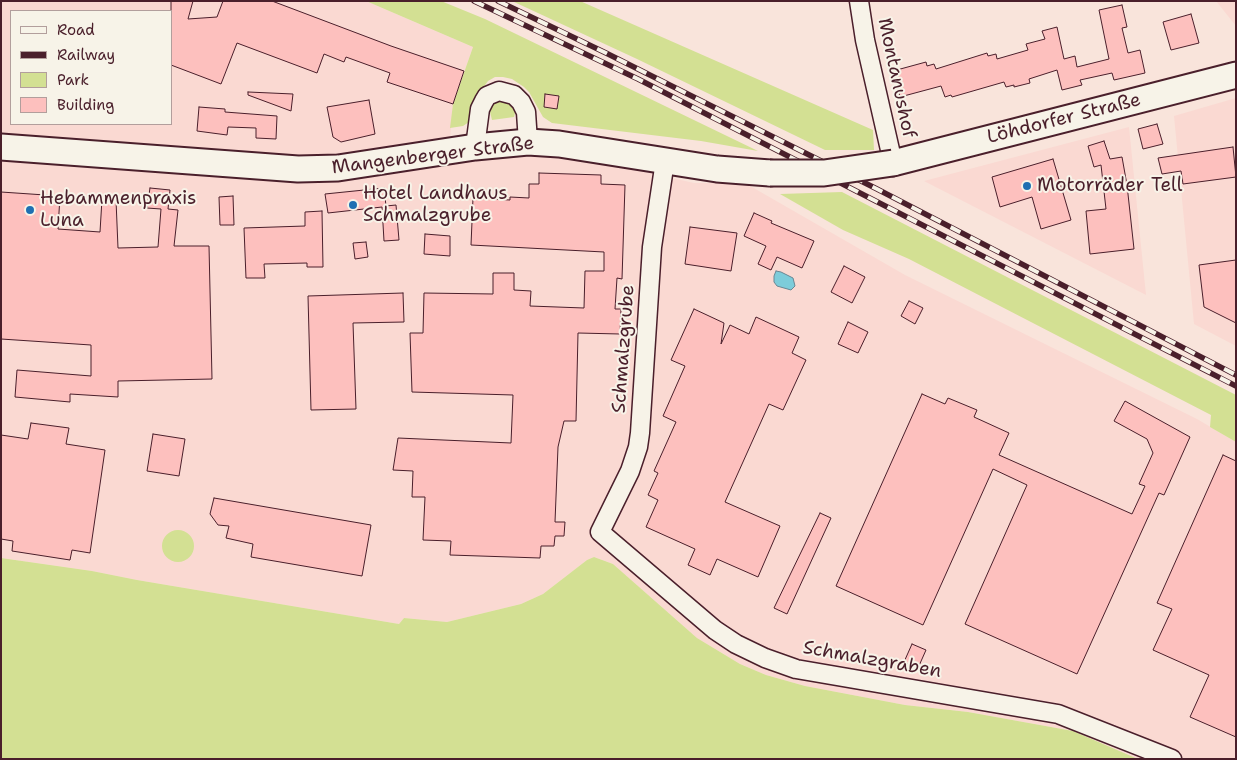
<!DOCTYPE html>
<meta charset="utf-8">
<style>
body{margin:0}
#map{position:relative;width:1237px;height:760px;overflow:hidden;background:#f9e4db;font-family:"Shantell Sans",sans-serif}
canvas{display:block}
.frame{position:absolute;inset:0;border:2px solid #4a1f2b;pointer-events:none}
.legend{position:absolute;left:10px;top:10px;width:162px;height:115px;box-sizing:border-box;background:#f7f3e8;border:1px solid #b29e9c;margin:0;padding:6px 9px;list-style:none;font-size:15px;color:#4a1f2b}
.legend li{display:flex;align-items:center;gap:10px;height:25px}
.legend b{width:25px;border:1px solid #b29e9c}
</style>
<div id="map">
<canvas width="1237" height="760"></canvas>
<div class="frame"></div>
<ul class="legend">
<li><b style="height:6px;background:#f7f3e8"></b>Road</li>
<li><b style="height:6px;background:#4a1f2b"></b>Railway</li>
<li><b style="height:14px;background:#d3e093"></b>Park</li>
<li><b style="height:14px;background:#fdc0be"></b>Building</li>
</ul>
</div>
<script>
const ctx = document.querySelector('canvas').getContext('2d');
ctx.lineJoin = 'round';
function fillPath(path, color) { ctx.fillStyle = color; ctx.fill(path, 'evenodd'); }
const poly = rows => new Path2D(rows.map(r => 'M' + r).join(''));
function stroke(path, color, width, dash) { ctx.strokeStyle = color; ctx.lineWidth = width; ctx.lineCap = dash ? 'butt' : 'round'; ctx.setLineDash(dash || []); ctx.stroke(path); }
function write(font, color, halo, rows, align = 'center') {
  ctx.font = font + ' "Shantell Sans",sans-serif'; ctx.lineWidth = 4; ctx.setLineDash([]); ctx.textBaseline = 'middle'; ctx.strokeStyle = halo; ctx.fillStyle = color; for (const [text, x, y, turn = 0] of rows) {
    ctx.save(); ctx.translate(x, y); ctx.rotate((+turn || 0) * Math.PI / 180); ctx.textAlign = isNaN(turn) ? turn : align; if (halo) ctx.strokeText(text, 0, 0); ctx.fillText(text, 0, 0); ctx.restore();
  }
}
const built = poly([
 [1,1,366,1,473,47,453,104,448,163,547,155,628,168,694,183,745,183,905,275,1197,419,1236,442,1236,759,1138,759,1073,731,968,712,905,705,805,686,766,675,740,664,697,638,613,564,594,557,587,560,543,594,521,604,447,622,404,618,399,624,137,580,92,571,1,558],
 [11,11,171,11,171,124,11,124],
 [1216,1,1236,1,1236,26],
 [1236,98,1236,346,1194,324,1174,116],
 [1129,127,1146,295,924,181]
]);
const green = poly([
 [366,1,441,1,485,19,758,151,701,141,552,123,543,117,529,92,524,87,512,79,503,77,495,77,488,81,475,99,469,122,463,126,450,128,453,104,473,47],
 [512,1,580,1,873,130,874,150,825,150,637,59],
 [502,99,513,105,515,113,514,117,492,120,490,112,492,105,495,101],
 [842,192,1236,395,1236,442,1210,427,1211,415,909,259,843,230,780,194],
 '162 546a16 16 0 1 1 32 0a16 16 0 1 1-32 0Z',
 [594,557,613,564,697,638,740,664,766,675,805,686,905,705,968,712,1073,731,1138,759,1,759,1,558,92,571,137,580,399,624,404,618,447,622,521,604,543,594,587,560]
]);
const water = poly([
 [776,271,781,272,793,278,795,286,791,290,777,286,774,282,774,276,776,271]
]);
const building = poly([
 [171,1,193,1,188,19,217,17,223,1,272,1,391,46,464,71,453,104,387,82,390,73,346,57,344,62,324,54,317,73,237,43,221,84,171,65,171,1],
 [1122,5,1127,27,1122,28,1128,53,1140,50,1145,73,1114,80,1112,73,1080,80,1082,85,1062,90,1057,70,1029,79,1030,83,1014,87,1014,85,1006,87,1004,82,952,97,951,95,945,97,941,86,900,97,893,71,926,62,927,66,934,64,936,69,987,53,988,56,996,54,997,59,1028,50,1026,44,1045,39,1042,31,1057,27,1064,59,1075,56,1077,67,1109,59,1099,10,1122,5],
 [1191,14,1199,43,1171,50,1163,22,1191,14],
 [248,92,293,94,291,111,248,95,248,92],
 [545,94,559,96,557,109,544,107,545,94],
 [369,100,375,134,341,142,333,137,327,107,369,100],
 [199,107,225,109,225,112,277,116,276,139,256,138,256,128,228,127,227,135,197,131,199,107],
 [1157,124,1163,144,1143,149,1138,129,1157,124],
 [1104,141,1110,159,1122,157,1127,185,1134,249,1090,254,1086,211,1106,209,1101,165,1094,167,1088,146,1104,141],
 [1233,147,1236,177,1183,184,1181,171,1162,174,1158,158,1233,147],
 [1053,159,1071,220,1041,229,1032,197,1000,207,992,177,1053,159],
 [539,173,601,175,601,184,625,185,622,279,617,278,615,309,621,309,620,334,578,333,576,421,564,421,558,447,555,522,565,522,564,536,555,536,554,546,541,546,540,558,450,555,451,541,423,540,425,497,412,497,413,471,393,470,398,438,511,443,513,395,412,392,410,333,423,333,424,293,493,294,493,273,514,273,514,290,531,291,530,306,584,308,585,271,604,271,604,252,471,245,473,198,510,200,510,197,529,198,529,184,539,184,539,173],
 [150,188,170,190,168,209,178,210,174,246,209,246,212,379,118,381,118,397,70,394,70,402,15,397,17,370,91,376,91,345,1,339,1,192,60,196,58,229,100,232,102,199,116,200,118,248,158,247,161,209,147,208,150,188],
 [384,188,386,206,396,205,399,240,384,241,382,207,328,213,325,194,384,188],
 [233,196,234,225,220,225,219,197,233,196],
 [322,211,323,267,307,267,307,263,264,264,265,278,246,278,244,228,305,226,305,212,322,211],
 [754,213,772,221,771,223,814,241,802,268,777,257,771,270,758,264,766,246,744,236,754,213],
 [690,227,737,233,731,271,685,264,690,227],
 [425,234,450,236,450,256,424,254,425,234],
 [366,242,368,257,355,259,353,243,366,242],
 [1236,260,1236,323,1204,307,1199,265,1236,260],
 [844,266,865,277,852,303,831,292,844,266],
 [403,293,404,322,353,323,356,409,311,410,308,296,403,293],
 [909,301,923,308,915,324,901,316,909,301],
 [694,309,724,323,721,344,730,325,749,334,756,317,799,337,792,353,806,360,783,410,769,404,725,502,780,526,758,577,717,559,710,575,688,565,695,549,646,527,658,500,648,495,658,473,654,471,676,422,663,416,685,366,671,360,694,309],
 [848,322,868,332,858,353,838,344,848,322],
 [922,394,945,404,948,398,977,410,974,417,1009,433,999,455,1132,514,1145,486,1139,484,1153,453,1147,439,1114,421,1125,401,1190,437,1164,495,1159,493,1077,674,965,624,1027,485,993,469,923,625,836,586,922,394],
 [31,423,69,428,66,444,105,450,90,553,72,550,70,560,12,551,13,541,1,539,1,435,28,439,31,423],
 [153,434,185,439,179,476,147,471,153,434],
 [1223,455,1236,461,1236,737,1190,717,1209,675,1153,650,1172,609,1157,603,1223,455],
 [214,498,371,525,362,576,251,557,253,544,226,538,229,526,218,525,210,514,214,498],
 [820,513,831,518,787,614,774,608,820,513],
 [912,644,926,650,918,668,904,662,912,644]
]);
const minor = poly([
 [859,1,865,40,893,163],
 [475,147,480,109,484,101,487,96,499,91,514,95,521,102,526,112,528,142],
 [665,161,652,247,640,433,638,447,630,471,600,532,715,630,736,644,765,658,796,669,1058,714,1172,759]
]);
const secondary = poly([
 [1,147,298,169,338,168,475,147,528,142,559,144,717,169,770,173],
 [893,163,1236,75]
]);
const rail = poly([
 [474,1,638,79,1236,386],
 [498,1,606,53,877,189,1236,375]
]);
const secondaryBridge = poly([
 [770,173,824,173,893,163]
]);
const markers = [
 [1027,186,5,"#1f6fb2"],
 [353,205,5,"#1f6fb2"],
 [30,210,5,"#1f6fb2"]
];
const streetNames = [
 ["Montanushof",896,78,78],
 ["Löhdorfer Straße",1064,119,-14],
 ["Mangenberger Straße",433,156,-7],
 ["Schmalzgrube",624,349,-86],
 ["Schmalzgraben",872,660,10]
];
const poiNames = [
 ["Motorräder Tell",1037,186],
 ["Hotel Landhaus",363,194],
 ["Schmalzgrube",363,216],
 ["Hebammenpraxis",40,199],
 ["Luna",40,221]
];
fillPath(built, '#fad9d2');
fillPath(green, '#d3e093');
fillPath(water, '#7dccda');
stroke(water, '#698794', 1);
fillPath(building, '#fdc0be');
stroke(building, '#4a1f2b', 1);
stroke(minor, '#4a1f2b', 21);
stroke(secondary, '#4a1f2b', 29);
stroke(minor, '#f7f3e8', 18);
stroke(secondary, '#f7f3e8', 25);
stroke(rail, '#4a1f2b', 5.5);
stroke(rail, '#f7f3e8', 4, [11]);
stroke(secondaryBridge, '#4a1f2b', 29, []);
stroke(secondaryBridge, '#f7f3e8', 25);
for (const [x, y, r, color] of markers) { const dot = new Path2D(); dot.arc(x, y, r, 0, 2 * Math.PI); ctx.fillStyle = color; ctx.fill(dot); stroke(dot, '#f7f3e8', 2); }
write('19px', '#4a1f2b', '#f7f3e8', streetNames);
write('19px', '#4a1f2b', '#f7f3e8', poiNames, 'left');
</script>
